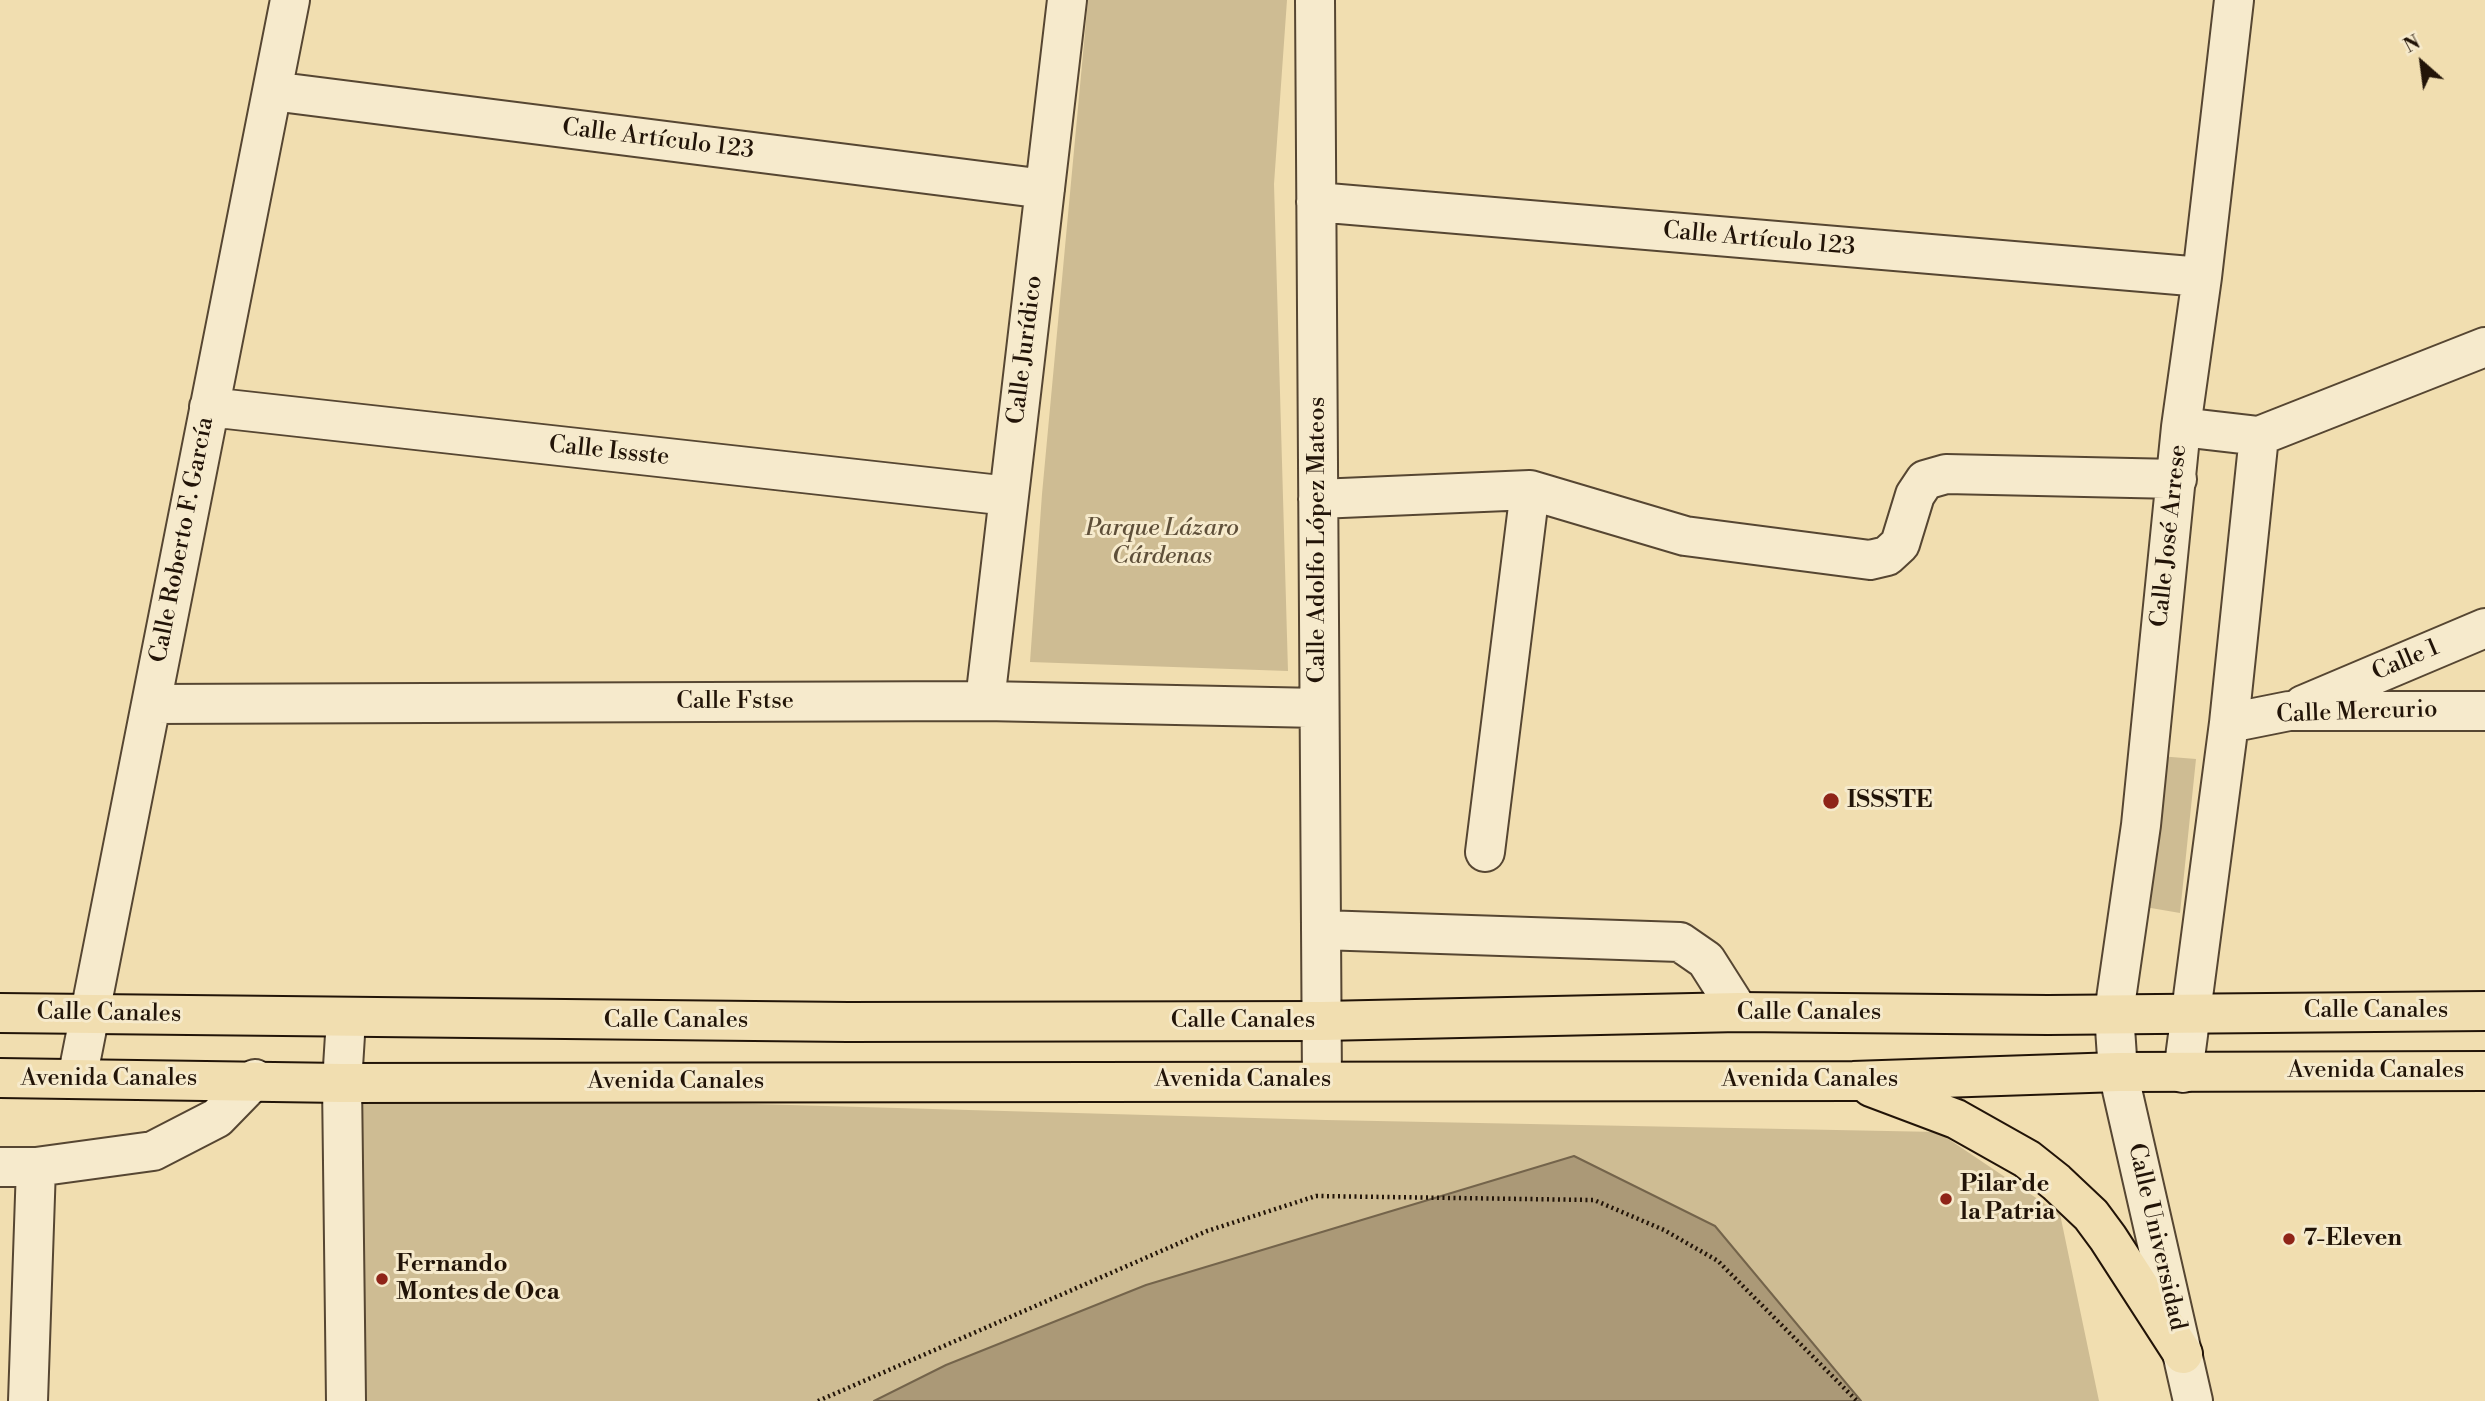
<!DOCTYPE html>
<meta charset="utf-8">
<style>
body{margin:0}
#map{position:relative;width:2485px;height:1401px;overflow:hidden;background:#f1deb0;font-family:"Libre Bodoni",serif}
canvas{display:block}
.north{position:absolute;left:2387px;top:28px;width:70px;height:70px;-webkit-text-stroke:5px #f6eacc;paint-order:stroke;rotate:332deg;font-size:19px;font-weight:700;line-height:28px;text-align:center;color:#221408}
.north::after{content:'';display:block;margin:auto;width:24px;height:32px;background:#221408;clip-path:polygon(50% 0,100% 100%,50% 72%,0 100%)}
</style>
<div id="map">
<canvas width="2485" height="1401"></canvas>
<div class="north">N</div>
</div>
<script>
const ctx = document.querySelector('canvas').getContext('2d');
ctx.lineJoin = 'round';
function fillPath(path, color) { ctx.fillStyle = color; ctx.fill(path, 'evenodd'); }
const poly = rows => new Path2D(rows.map(r => 'M' + r).join(''));
function stroke(path, color, width, dash) { ctx.strokeStyle = color; ctx.lineWidth = width; ctx.lineCap = dash ? 'butt' : 'round'; ctx.setLineDash(dash || []); ctx.stroke(path); }
function write(font, color, halo, rows, align = 'center') {
  ctx.font = font + ' "Libre Bodoni",serif'; ctx.lineWidth = 6; ctx.setLineDash([]); ctx.textBaseline = 'middle'; ctx.strokeStyle = halo; ctx.fillStyle = color; for (const [text, x, y, turn = 0] of rows) {
    ctx.save(); ctx.translate(x, y); ctx.rotate((+turn || 0) * Math.PI / 180); ctx.textAlign = isNaN(turn) ? turn : align; if (halo) ctx.strokeText(text, 0, 0); ctx.fillText(text, 0, 0); ctx.restore();
  }
}
const green = poly([
 [1088,0,1287,0,1274,184,1288,671,1030,662,1042,494],
 [2159,756,2196,759,2180,913,2145,907],
 [361,1093,1326,1120,1938,1132,2060,1214,2099,1401,363,1401]
]);
const water = poly([
 [1574,1156,1715,1226,1861,1401,874,1401,946,1365,1146,1285,1574,1156]
]);
const path = poly([
 [818,1401,1207,1231,1316,1196,1594,1200,1664,1230,1718,1261,1857,1401]
]);
const minor = poly([
 [1315,0,1322,1080],
 [272,91,1045,189],
 [1316,202,2202,277],
 [209,407,1009,496],
 [2181,427,2259,436,2485,347],
 [1318,499,1530,490,1685,536,1870,560,1887,556,1900,544,1915,495,1925,480,1946,474,2177,479],
 [985,701,1067,0],
 [151,704,985,701,1319,708],
 [2303,705,2485,628],
 [2229,723,2289,711,2485,711],
 [1485,852,1530,490],
 [1321,930,1680,942,1706,960,1739,1012],
 [346,1019,342,1083,346,1401],
 [2183,1073,2229,723,2259,436],
 [77,1079,290,0],
 [0,1167,36,1167,153,1151,217,1118,255,1079],
 [28,1401,36,1167],
 [2193,1401,2118,1072,2114,1013,2141,825,2181,427,2202,277,2234,0]
]);
const major = poly([
 [0,1013,848,1022,1322,1021,1739,1012,2048,1015,2485,1011],
 [0,1078,342,1083,1853,1081,2118,1072,2485,1071],
 [1871,1087,1956,1119,2027,1159,2056,1182,2091,1215,2108,1238,2183,1354]
]);
const markers = [
 [1831,801,9,"#8f2418"],
 [1946,1199,7,"#8f2418"],
 [2289,1239,7,"#8f2418"],
 [382,1279,7,"#8f2418"]
];
const streetNames = [
 ["Calle Artículo 123",658,140,7],
 ["Calle Artículo 123",1759,240,5],
 ["Calle Jurídico",1026,350,-83],
 ["Calle Issste",609,452,6],
 ["Calle José Arrese",2170,536,-84],
 ["Calle Roberto F. García",183,540,-79],
 ["Calle Adolfo López Mateos",1318,540,-90],
 ["Calle 1",2406,661,-23],
 ["Calle Fstse",735,702],
 ["Calle Mercurio",2357,713,-2],
 ["Calle Canales",2376,1011],
 ["Calle Canales",1809,1013],
 ["Calle Canales",109,1014,1],
 ["Calle Canales",676,1021],
 ["Calle Canales",1243,1021],
 ["Avenida Canales",2376,1071],
 ["Avenida Canales",109,1079],
 ["Avenida Canales",1243,1080],
 ["Avenida Canales",1810,1080],
 ["Avenida Canales",676,1082],
 ["Calle Universidad",2156,1237,77]
];
const parkNames = [
 ["Parque Lázaro",1162,529],
 ["Cárdenas",1162,557]
];
const poiNames = [
 ["ISSSTE",1847,801],
 ["Pilar de",1960,1185],
 ["la Patria",1960,1213],
 ["7-Eleven",2303,1239],
 ["Fernando",396,1265],
 ["Montes de Oca",396,1293]
];
fillPath(green, '#cebc93');
fillPath(water, '#ab9977');
stroke(water, '#74644b', 2);
stroke(minor, '#564632', 42);
stroke(major, '#221408', 42);
stroke(path, '#221408', 4.5, [2, 3.5]);
stroke(minor, '#f6eacc', 38);
stroke(major, '#f1deb0', 38);
for (const [x, y, r, color] of markers) { const dot = new Path2D(); dot.arc(x, y, r, 0, 2 * Math.PI); ctx.fillStyle = color; ctx.fill(dot); stroke(dot, '#f6eacc', 2.5); }
write('24px', '#221408', '#f6eacc', streetNames);
write('italic 24px', '#5e4f39', '#f6eacc', parkNames);
write('bold 24px', '#221408', '#f6eacc', poiNames, 'left');
</script>
